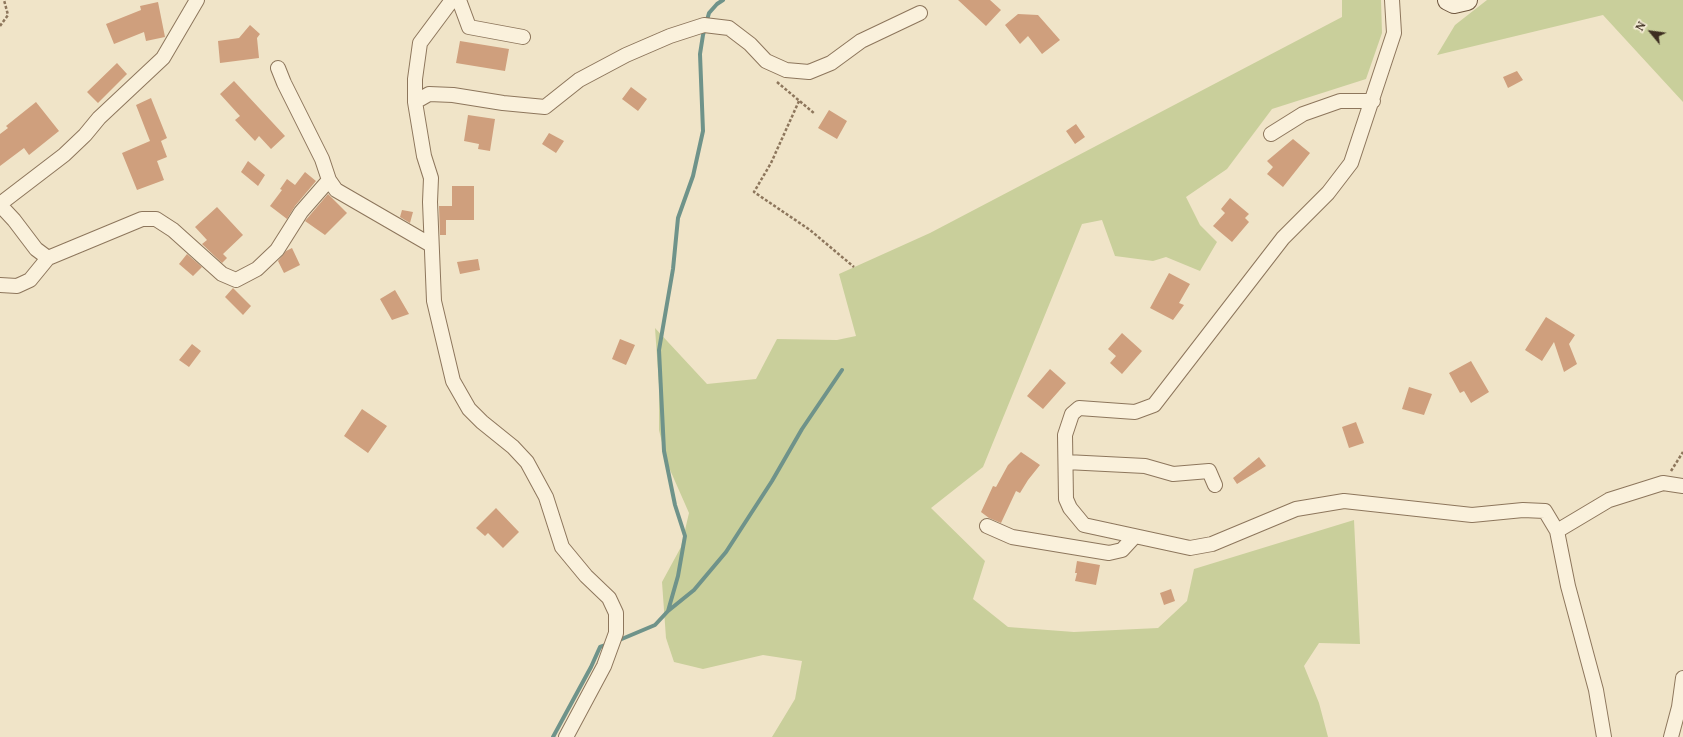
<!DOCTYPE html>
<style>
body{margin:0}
#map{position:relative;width:1683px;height:737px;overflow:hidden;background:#f0e4c8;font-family:"Noto Serif",serif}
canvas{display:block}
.north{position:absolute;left:1631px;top:12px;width:40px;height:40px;-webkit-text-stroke:3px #f7eed8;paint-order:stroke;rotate:299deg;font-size:11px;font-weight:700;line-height:16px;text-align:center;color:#3d2e20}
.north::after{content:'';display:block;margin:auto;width:14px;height:18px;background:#3d2e20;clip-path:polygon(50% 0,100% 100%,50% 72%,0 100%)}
</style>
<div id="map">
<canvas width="1683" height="737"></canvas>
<div class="north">N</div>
</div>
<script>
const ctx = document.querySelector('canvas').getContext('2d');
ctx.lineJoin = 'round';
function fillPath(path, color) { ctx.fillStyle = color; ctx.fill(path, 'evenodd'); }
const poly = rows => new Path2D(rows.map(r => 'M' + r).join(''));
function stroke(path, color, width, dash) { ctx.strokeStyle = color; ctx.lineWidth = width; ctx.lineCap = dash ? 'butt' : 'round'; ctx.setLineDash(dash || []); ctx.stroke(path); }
const green = poly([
 [1342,0,1381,0,1382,33,1366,79,1272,109,1227,169,1186,197,1200,225,1217,242,1200,271,1166,257,1153,261,1115,256,1102,220,1082,224,983,467,931,508,985,561,973,599,1008,627,1074,632,1158,628,1187,601,1194,569,1354,520,1360,644,1319,643,1304,666,1319,703,1328,737,772,737,795,699,802,661,763,655,703,669,674,662,666,638,662,582,681,547,689,513,667,463,659,430,659,385,655,328,707,384,756,379,777,339,837,340,856,336,839,274,930,233,1342,17],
 [1487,0,1683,0,1683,102,1603,15,1437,55,1455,25]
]);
const stream = poly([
 [668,611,678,576,685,536,675,505,664,451,659,350,673,269,678,218,693,176,703,131,700,54,703,35,709,13,717,4,723,0],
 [617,641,655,625,668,611,694,590,726,552,772,481,802,429,842,370],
 [553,737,591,667,600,647,609,644]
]);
const building = poly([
 [958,0,990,0,1001,10,986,26],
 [158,2,165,37,146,41,144,32,114,44,106,24,141,10,140,6],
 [1018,14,1038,15,1060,40,1042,54,1028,36,1020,44,1005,25],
 [250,25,260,34,257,38,259,58,220,63,218,41,239,38],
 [460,41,509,49,505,71,456,63],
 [117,63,127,74,98,103,87,92],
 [1517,71,1523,80,1508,88,1503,77],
 [234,81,285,136,271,149,259,136,255,141,235,120,240,116,220,94],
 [631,87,647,99,638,111,622,99],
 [151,98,167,138,161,141,167,157,157,161,164,180,137,190,122,153,150,141,136,105],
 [36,102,59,131,29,155,24,148,0,166,0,134,8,128,6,126],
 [829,110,847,121,837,139,818,128],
 [468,115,495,119,490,151,478,149,479,144,464,141],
 [1076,124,1085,137,1075,144,1066,131],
 [549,133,564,141,556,153,542,144],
 [1293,139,1310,153,1283,187,1267,174,1273,167,1267,161],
 [248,161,265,175,258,186,241,172],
 [305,172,316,181,295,206,287,219,270,206,282,190,280,189,287,179,295,185],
 [452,186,474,186,474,220,446,220,446,235,440,235,439,206,452,206],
 [328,194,347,213,325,235,305,221],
 [1230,198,1249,214,1245,218,1249,222,1232,242,1213,226,1225,213,1221,209],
 [217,207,243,235,223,254,227,258,222,263,202,244,207,240,195,227],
 [402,210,413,212,410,223,400,217],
 [292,248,300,265,284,273,278,261,286,251],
 [187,254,202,267,193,276,179,264],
 [478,259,480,270,460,274,457,262],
 [1169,273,1190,284,1179,303,1184,305,1173,320,1150,308],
 [233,288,251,306,243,315,225,297],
 [395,290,409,314,392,320,380,299],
 [1546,317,1575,335,1569,344,1577,364,1564,372,1554,342,1542,361,1525,350],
 [1122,333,1142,351,1122,374,1110,363,1116,356,1108,349],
 [620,339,635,345,626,365,612,359],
 [192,344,201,351,189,367,179,360],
 [1471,361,1489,392,1471,403,1464,391,1460,393,1449,373],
 [1050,369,1066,383,1043,409,1027,396],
 [1409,387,1432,394,1424,415,1402,409],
 [362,409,387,426,368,453,344,436],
 [1356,422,1364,443,1349,448,1342,427],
 [1021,452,1040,465,1028,480,1020,493,1016,491,1001,523,989,518,981,512,993,486,996,487,1008,465],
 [1259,457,1266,466,1237,484,1233,478],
 [496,508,519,532,503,548,488,533,485,536,476,528],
 [1077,561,1100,565,1096,585,1075,581,1077,573,1075,573],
 [1171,589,1175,601,1164,605,1160,593]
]);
const path = poly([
 [0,26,8,15,4,0],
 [777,82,815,114],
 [799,101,771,163,754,192,810,230,854,267],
 [1671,471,1683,452]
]);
const minor = poly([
 [452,0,420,43,415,79,415,102,424,156,431,178,430,202,434,301,453,381,469,409,482,422,513,447,527,462,546,497,562,547,586,576,609,598,616,613,616,633,604,666,566,737],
 [459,0,469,27,523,37],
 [1392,0,1394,33,1351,163,1328,193,1283,238,1154,405,1135,412,1079,408,1072,414,1065,435,1066,499,1070,508,1084,525,1190,548,1212,544,1296,509,1344,501,1472,515,1523,510,1545,511,1557,531,1568,586,1596,690,1604,737],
 [278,68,284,83,322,159,329,180,336,190,431,245],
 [415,102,429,94,453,95,503,103,545,107,579,80,626,55,670,36,704,25,729,28,750,44,766,61,786,70,809,72,831,63,861,41,920,13],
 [1271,134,1303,114,1340,101,1373,101],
 [0,204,64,155,85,135,99,118,163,58,197,0],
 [0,205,14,220,36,249,48,258],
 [0,285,17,286,30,280,48,258,142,219,156,219,173,230,222,274,236,280,257,269,277,250,301,212,329,180],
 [1066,462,1145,466,1173,474,1209,471,1215,485],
 [987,526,1012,537,1109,553,1122,550,1134,537],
 [1557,531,1609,500,1663,483,1683,486],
 [1671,737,1679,707,1683,678]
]);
const secondary = poly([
 [1448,0,1454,3,1467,0]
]);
fillPath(green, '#c9cf9b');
stroke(stream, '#6f938a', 4);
fillPath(building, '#cf9f7d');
stroke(minor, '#8d765c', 16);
stroke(secondary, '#6f573f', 22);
stroke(path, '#8d765c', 2.5, [3, 2]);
stroke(minor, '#faf1dc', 14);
stroke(secondary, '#faf1dc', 20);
</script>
